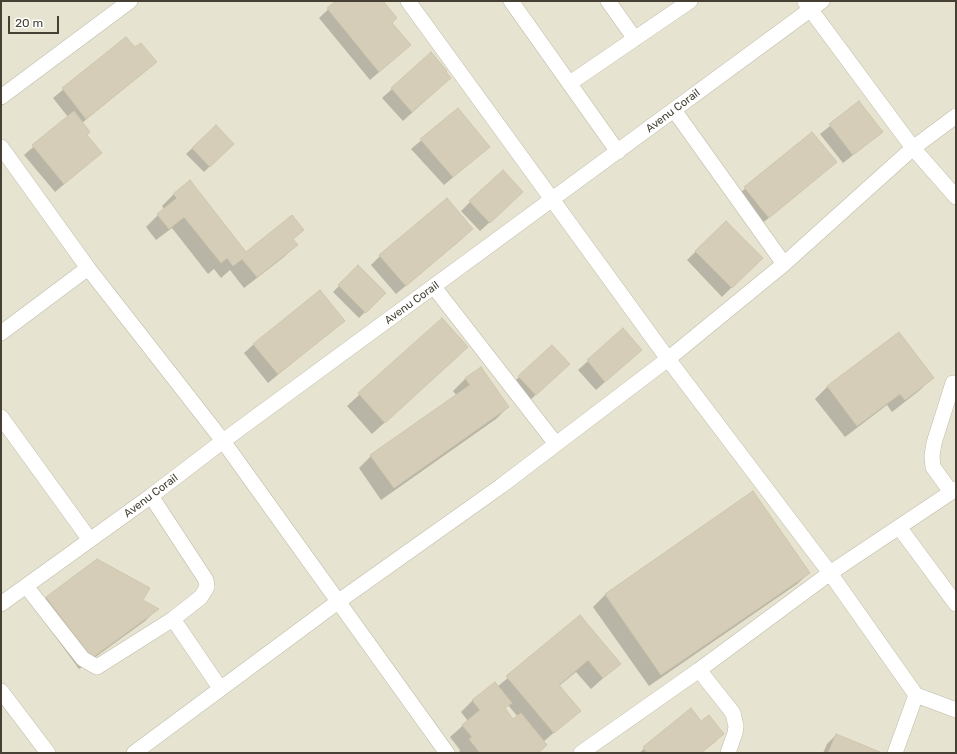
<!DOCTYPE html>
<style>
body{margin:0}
#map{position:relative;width:957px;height:754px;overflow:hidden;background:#f3f0e3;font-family:Rubik,sans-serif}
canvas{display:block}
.frame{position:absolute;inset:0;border:2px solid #454033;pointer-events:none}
.scale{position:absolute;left:8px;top:16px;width:51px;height:18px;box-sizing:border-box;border:2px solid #454033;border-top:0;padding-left:5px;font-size:12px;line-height:14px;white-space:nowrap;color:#454033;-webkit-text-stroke:3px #fff;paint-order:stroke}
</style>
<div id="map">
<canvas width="957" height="754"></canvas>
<div class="frame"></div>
<div class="scale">20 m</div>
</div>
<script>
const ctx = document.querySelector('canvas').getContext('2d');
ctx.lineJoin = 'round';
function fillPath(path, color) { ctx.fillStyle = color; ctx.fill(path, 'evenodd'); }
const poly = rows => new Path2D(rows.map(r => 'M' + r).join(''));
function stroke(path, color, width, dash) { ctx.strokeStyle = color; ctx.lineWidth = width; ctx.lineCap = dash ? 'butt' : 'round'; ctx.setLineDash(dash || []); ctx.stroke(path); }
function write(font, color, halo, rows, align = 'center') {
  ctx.font = font + ' Rubik,sans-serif'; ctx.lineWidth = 3.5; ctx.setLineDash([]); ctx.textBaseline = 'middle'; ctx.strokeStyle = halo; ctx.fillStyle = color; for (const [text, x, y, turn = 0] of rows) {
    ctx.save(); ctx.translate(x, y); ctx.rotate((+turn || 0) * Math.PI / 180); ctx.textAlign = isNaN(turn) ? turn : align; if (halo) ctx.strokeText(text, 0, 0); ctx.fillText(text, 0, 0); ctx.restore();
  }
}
const residential = poly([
 [1,1,956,1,956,753,1,753]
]);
const shadow = poly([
 [337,1,382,1,391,23,410,45,370,80,319,18],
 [126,38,135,49,156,62,82,123,86,135,101,153,55,192,24,155,68,117,53,98],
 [431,54,450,78,403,121,382,98],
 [859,103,882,132,843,163,820,134],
 [458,109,489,147,444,185,411,149],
 [216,126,233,144,204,172,186,154],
 [812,133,836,162,759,226,735,197],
 [174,194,246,253,303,230,292,240,296,245,284,257,244,288,230,270,221,278,214,269,208,274,172,228,156,240,146,227,164,209,162,206],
 [513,201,480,231,461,211,470,202],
 [726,222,761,258,722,297,687,260],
 [463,238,396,294,371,265,380,256],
 [358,267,384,293,359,318,333,292],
 [442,319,455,359,372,434,347,406],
 [343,321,268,383,244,353,254,344],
 [623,330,631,359,596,390,578,370],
 [898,334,932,378,920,390,892,412,887,405,845,437,815,399,827,387],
 [480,368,508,407,496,419,381,500,359,468,371,456,457,396,453,391,465,379],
 [563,370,529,401,513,383,519,377],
 [753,492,809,573,797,584,649,686,593,607,605,595],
 [47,597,141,600,157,609,145,621,79,669,35,609],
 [580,617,619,664,591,689,576,672,559,686,579,711,543,742,546,745,538,753,459,753,460,750,450,737,468,721,461,712,473,700,497,687],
 [508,705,518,717,513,721,504,709],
 [691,710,701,722,723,734,714,743,701,753,639,753],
 [836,735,878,753,823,753,827,744]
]);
const building = poly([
 [336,1,383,1,397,18,392,23,411,45,379,72,327,8,336,1],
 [126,37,135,47,141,43,157,62,86,119,62,88,126,37],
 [431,52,447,71,446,72,451,78,412,112,391,88,431,52],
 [859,101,883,132,853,155,829,124,859,101],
 [458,108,490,147,453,177,420,139,458,108],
 [74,111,90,132,87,135,102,153,64,184,32,145,74,111],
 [216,125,234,144,210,167,192,148,216,125],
 [812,132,837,162,769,218,744,187,812,132],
 [503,170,523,192,490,223,469,201,503,170],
 [190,180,246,252,292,215,304,230,293,239,298,245,257,277,242,259,233,266,227,258,221,263,184,217,169,229,157,214,177,198,173,194,190,180],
 [447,198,473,229,406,286,379,255,447,198],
 [726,221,763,258,732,288,695,251,726,221],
 [358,265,386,293,366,313,338,285,358,265],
 [320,290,345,321,278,374,253,344,320,290],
 [442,318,468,347,385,423,358,393,442,318],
 [623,328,642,350,605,382,587,360,623,328],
 [899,332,934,378,905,400,900,394,857,426,827,386,899,332],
 [552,345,570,364,536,395,518,376,552,345],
 [481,367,509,407,394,488,370,455,470,385,465,378,481,367],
 [753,491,810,573,661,675,605,594,753,491],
 [97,559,150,588,143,600,159,609,92,658,46,597,97,559],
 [580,615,621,664,603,678,588,660,559,685,581,711,554,733,506,676,580,615],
 [495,682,512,703,505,708,513,719,521,713,547,745,538,753,480,753,469,739,472,737,462,725,480,710,472,700,495,682],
 [691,708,701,721,709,715,724,734,701,753,647,753,643,747,691,708],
 [836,734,880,752,879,753,828,753,836,734]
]);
const street = poly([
 [408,1,668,359,830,573,916,695,956,710],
 [511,1,618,152],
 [608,1,635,39],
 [805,2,913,148,956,197],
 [570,83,690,1],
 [1,97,130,1],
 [674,110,784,264],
 [1,147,88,268,223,441,447,753],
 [434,287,556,444],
 [1,333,88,268],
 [1,417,90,540],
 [951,492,933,467,932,456,934,443,953,383],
 [151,496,206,580,207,587,201,597,173,619,220,688],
 [899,527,956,604],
 [26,586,83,659,97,667,173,619],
 [1,604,151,496,223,441,822,1],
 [699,670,733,713,736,726,735,733,728,753],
 [1,691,48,753],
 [134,753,339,601,501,486,668,359,784,264,913,148,956,116],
 [581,753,699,670,830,573,956,489],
 [895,753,916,695]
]);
const streetNames = [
 ["Avenu Corail",673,111,-37],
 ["Avenu Corail",412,303,-36],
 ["Avenu Corail",151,496,-37]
];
fillPath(residential, '#e7e3d1');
fillPath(shadow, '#0003');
fillPath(building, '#d5cdb8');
stroke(building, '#d0c7ab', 1);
stroke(street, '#c1bca8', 16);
stroke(street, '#fff', 15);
write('11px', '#454033', '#fff', streetNames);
</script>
